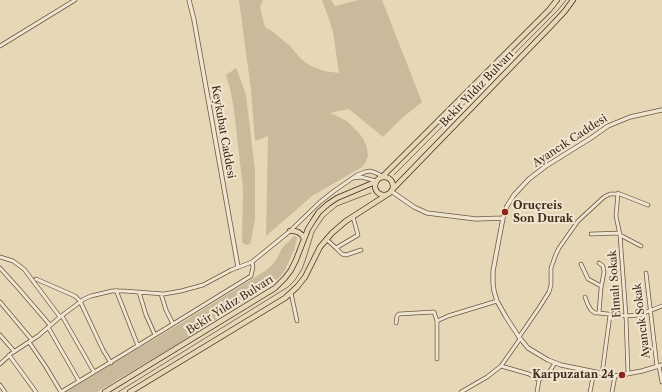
<!DOCTYPE html>
<meta charset="utf-8">
<style>
body{margin:0}
canvas{display:block;background:#e6d7b7}
</style>
<canvas width="662" height="392"></canvas>
<script>
const ctx = document.querySelector('canvas').getContext('2d');
ctx.lineJoin = 'round';
function fillPath(path, color) { ctx.fillStyle = color; ctx.fill(path, 'evenodd'); }
const poly = rows => new Path2D(rows.map(r => 'M' + r).join(''));
function stroke(path, color, width, dash) { ctx.strokeStyle = color; ctx.lineWidth = width; ctx.lineCap = dash ? 'butt' : 'round'; ctx.setLineDash(dash || []); ctx.stroke(path); }
function write(font, color, halo, rows, align = 'center') {
  ctx.font = font + ' "Libre Caslon Text",serif'; ctx.lineWidth = 4; ctx.setLineDash([]); ctx.textBaseline = 'middle'; ctx.strokeStyle = halo; ctx.fillStyle = color; for (const [text, x, y, turn = 0] of rows) {
    ctx.save(); ctx.translate(x, y); ctx.rotate((+turn || 0) * Math.PI / 180); ctx.textAlign = isNaN(turn) ? turn : align; if (halo) ctx.strokeText(text, 0, 0); ctx.fillText(text, 0, 0); ctx.restore();
  }
}
const green = poly([
 [239,0,263,0,260,7,264,24,266,28,272,31,290,46,301,59,309,65,324,71,339,73,333,32,329,19,322,0,331,0,335,6,359,0,382,0,422,102,402,118,383,137,349,109,330,113,341,118,348,122,359,133,364,140,367,148,368,156,366,162,362,167,312,196,266,236,268,136,255,141,251,90],
 [236,68,242,83,246,95,255,170,255,220,251,241,250,244,247,245,244,244,242,242,243,189,234,110,231,93,226,75],
 [294,236,296,237,297,238,294,250,285,270,279,278,258,293,173,347,97,392,65,392,178,325,265,271,271,266,276,260,282,248]
]);
const stream = poly([
 [394,175,558,10,566,0],
 [118,392,288,287,295,280,302,269,306,258,314,232,324,217,337,206,371,193]
]);
const minor = poly([
 [0,46,75,0],
 [354,178,361,177,376,181],
 [618,193,616,216,620,235,626,316,628,374],
 [591,234,620,233],
 [620,235,641,246],
 [326,239,336,248,358,235,353,217],
 [336,248,342,254,346,255,361,250],
 [0,257,13,261,24,269,60,317],
 [599,263,603,266,604,272,601,288,599,313,626,316,639,315,662,306],
 [581,264,588,279,601,286],
 [0,268,19,289,50,325],
 [646,273,657,367],
 [36,279,75,296,80,301,103,350,111,363],
 [116,290,138,346],
 [139,292,146,315,155,335],
 [291,293,297,321],
 [161,294,166,310,173,324],
 [585,297,588,305,591,310,595,313,599,313],
 [0,302,32,340],
 [62,316,94,372],
 [437,321,448,316,497,301],
 [396,323,397,316,399,314,433,312,434,312,437,321,437,359],
 [48,327,79,381],
 [0,335,14,351],
 [519,337,539,308,549,292,551,285,551,268,556,254,559,248,578,221,604,197,610,194,620,194,648,205],
 [29,342,46,367,61,392],
 [9,355,36,392],
 [0,364,12,353,38,336,60,317,84,299,91,296,112,291,124,291,164,294,181,291,203,285,231,270,252,262,290,231,320,202,334,191,357,175,365,172,370,171,376,173,382,176],
 [501,366,529,374,539,380,537,392],
 [659,366,662,382],
 [602,374,610,315],
 [539,380,548,374,555,363],
 [0,385,5,392],
 [61,392,124,354,173,324,251,276,253,267,252,262],
 [461,392,487,377,501,366,520,339],
 [590,392,594,372],
 [612,392,615,376]
]);
const tertiary = poly([
 [189,0,194,20,238,267],
 [662,110,630,117,608,126,591,138,546,166,529,179,514,195,507,206,503,218,493,271,493,283,494,291,497,301,506,317,519,337,528,348,548,360,561,365,615,376,642,371,662,365],
 [391,191,414,207,427,213,476,219,503,218]
]);
const primary = poly([
 [383,176,549,10,557,0],
 '375 186a9 9 0 1 1 18 0a9 9 0 1 1-18 0Z',
 [392,190,551,26,565,11,573,0],
 [290,231,294,231,298,232,302,235,304,239],
 [105,392,275,288,285,278,291,270,296,260,308,229,313,221,319,212,328,204,337,198,375,182],
 [130,392,285,298,297,287,305,277,320,247,332,233,346,221,388,194]
]);
const markers = [
 [505,212,4,"#8f2418"],
 [622,375,4,"#8f2418"]
];
const streetNames = [
 ["Bekir Yıldız Bulvarı",477,89,-46],
 ["Keykubat Caddesi",223,132,80],
 ["Ayancık Caddesi",570,141,-33],
 ["Elmalı Sokak",615,284,-94],
 ["Bekir Yıldız Bulvarı",230,305,-32],
 ["Ayancık Sokak",642,321,-97]
];
const poiNames = [
 ["Oruçreis",513,206],
 ["Son Durak",513,219],
 ["Karpuzatan 24",614,375,"right"]
];
fillPath(green, '#caba9c');
stroke(stream, '#827059', 1);
stroke(minor, '#6a5842', 4.5);
stroke(tertiary, '#6a5842', 5);
stroke(primary, '#402d1b', 6);
stroke(minor, '#efe5d0', 3);
stroke(tertiary, '#efe5d0', 3.5);
stroke(primary, '#e6d7b7', 4.5);
for (const [x, y, r, color] of markers) { const dot = new Path2D(); dot.arc(x, y, r, 0, 2 * Math.PI); ctx.fillStyle = color; ctx.fill(dot); stroke(dot, '#efe5d0', 1.5); }
write('11px', '#402d1b', '#efe5d0', streetNames);
write('bold 11px', '#402d1b', '#efe5d0', poiNames, 'left');
</script>
